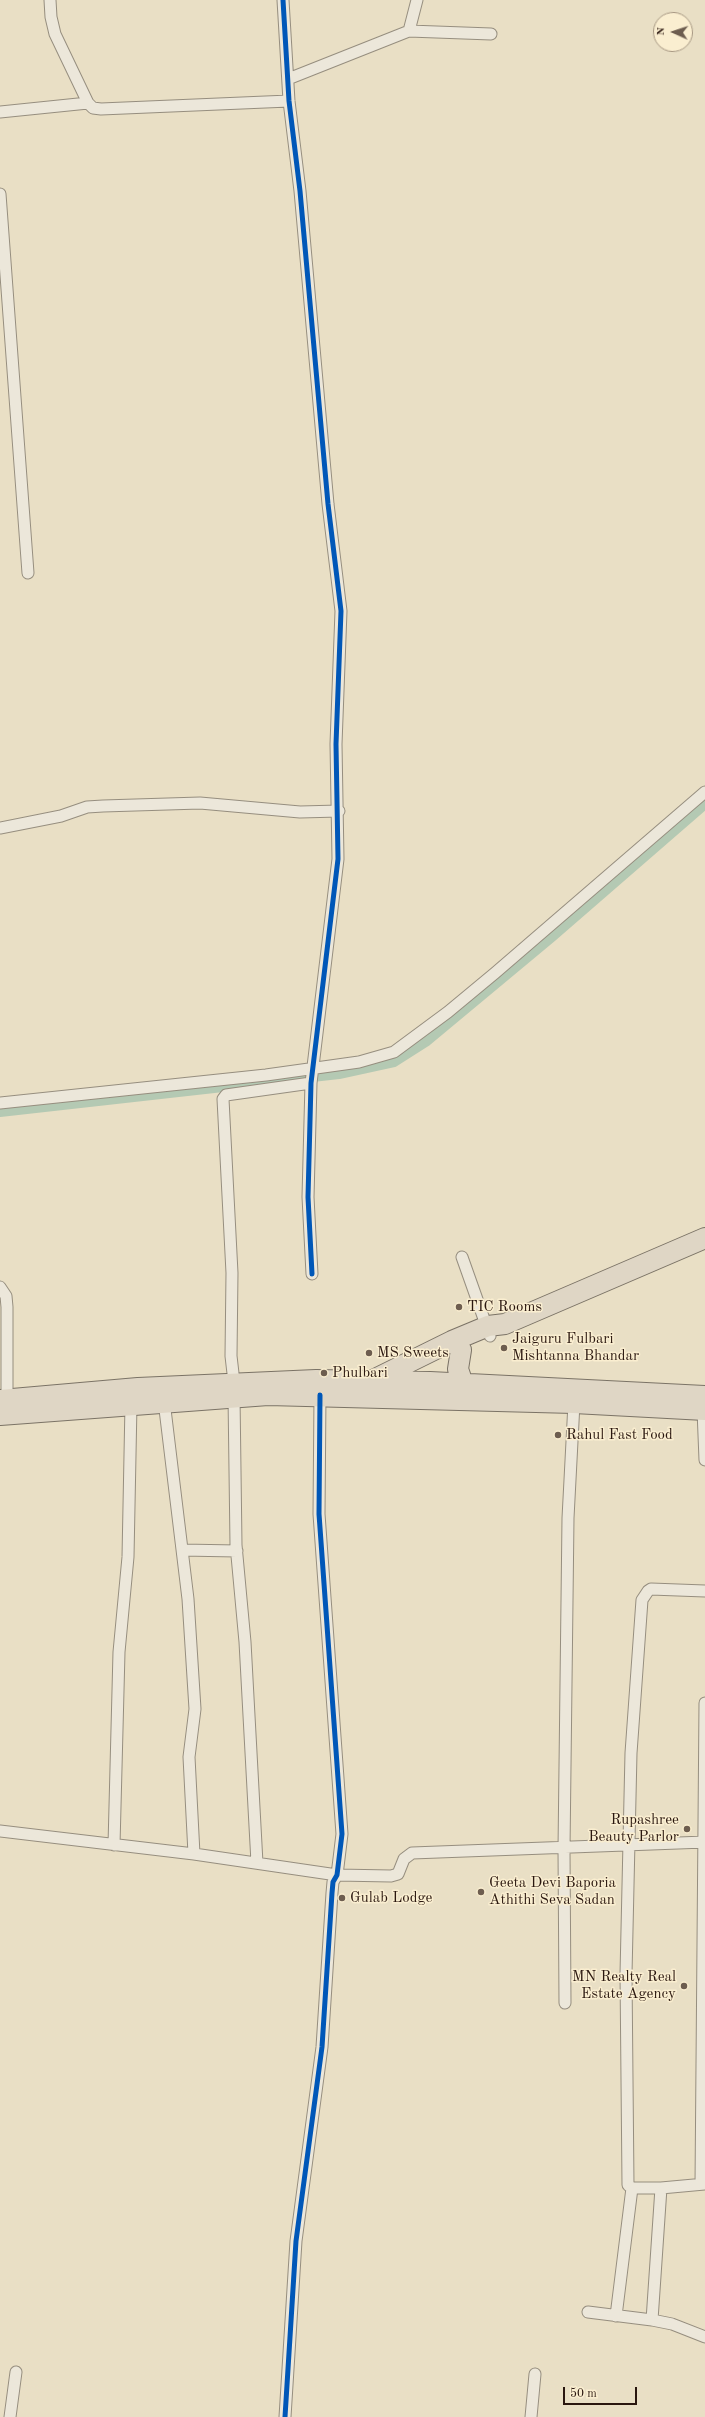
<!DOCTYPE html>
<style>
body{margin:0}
#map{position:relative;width:705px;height:2417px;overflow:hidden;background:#e9dfc5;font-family:"Old Standard TT",serif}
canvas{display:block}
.north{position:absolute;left:653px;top:12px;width:40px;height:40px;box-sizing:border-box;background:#faeed0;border:1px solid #a79883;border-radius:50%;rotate:273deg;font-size:11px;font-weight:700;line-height:16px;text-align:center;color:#2a170f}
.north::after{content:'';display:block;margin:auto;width:14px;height:18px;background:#6d5d4f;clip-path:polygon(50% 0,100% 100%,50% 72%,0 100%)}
.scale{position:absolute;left:563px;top:2387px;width:74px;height:18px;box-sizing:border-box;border:2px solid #2a170f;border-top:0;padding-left:5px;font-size:12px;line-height:14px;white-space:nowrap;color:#2a170f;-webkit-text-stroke:3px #faeed0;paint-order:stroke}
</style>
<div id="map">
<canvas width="705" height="2417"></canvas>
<div class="north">N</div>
<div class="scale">50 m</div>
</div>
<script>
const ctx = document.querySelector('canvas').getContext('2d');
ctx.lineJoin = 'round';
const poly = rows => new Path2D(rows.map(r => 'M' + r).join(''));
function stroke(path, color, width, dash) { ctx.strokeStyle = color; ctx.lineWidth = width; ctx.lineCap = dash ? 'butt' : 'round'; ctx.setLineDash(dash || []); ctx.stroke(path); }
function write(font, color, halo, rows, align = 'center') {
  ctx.font = font + ' "Old Standard TT",serif'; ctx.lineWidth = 3; ctx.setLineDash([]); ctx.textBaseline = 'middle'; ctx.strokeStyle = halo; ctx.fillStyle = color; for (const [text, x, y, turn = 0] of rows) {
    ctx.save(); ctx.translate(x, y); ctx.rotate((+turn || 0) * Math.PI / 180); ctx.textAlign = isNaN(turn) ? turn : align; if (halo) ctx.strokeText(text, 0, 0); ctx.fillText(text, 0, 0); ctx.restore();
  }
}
const canal = poly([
 [0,1112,339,1074,394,1062,427,1041,552,937,705,804]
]);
const street = poly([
 [50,0,51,17,55,34,88,103,93,108,101,109,289,101],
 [283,0,289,101,300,191,328,504,341,611,336,744,338,859,311,1083,308,1197,312,1274],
 [409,31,491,34],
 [288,79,409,31,417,0],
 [0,112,88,103],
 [0,194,28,573],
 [0,828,61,816,87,807,103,806,200,803,300,812,339,811],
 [0,1103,266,1075,359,1062,394,1052,448,1012,495,973,705,792],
 [462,1257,490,1336],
 [0,1287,6,1296,7,1307,7,1400],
 [234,1382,231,1356,232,1273,223,1099,226,1095,311,1083],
 [234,1396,236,1545,245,1642,257,1863],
 [164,1401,188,1599,195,1709,189,1757,194,1854],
 [703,1410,705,1460],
 [182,1550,237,1551],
 [705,1591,651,1589,648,1591,642,1600,631,1753,626,1974,628,2185,632,2188,661,2188,705,2184],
 [0,1831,194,1854,337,1875,391,1876,398,1874,404,1859,412,1853,705,1842],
 [114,1845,119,1652,128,1557,131,1404],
 [565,2003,564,1849,568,1518,574,1403],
 [701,2184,705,1703],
 [588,2312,652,2320,672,2324,705,2337],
 [616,2316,632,2188],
 [652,2320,661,2188],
 [10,2417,16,2372],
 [285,2417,296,2241,322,2047,332,1893,333,1882,337,1875,342,1834,319,1514,320,1395],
 [531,2417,535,2374]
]);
const highway = poly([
 [461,1350,458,1369,463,1384],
 [371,1381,452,1341,488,1326,505,1324,705,1238],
 [0,1400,138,1388,316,1380,430,1382,705,1396],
 [0,1415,268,1395,574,1403,705,1410]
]);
const cycleway = poly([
 [283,0,289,101,300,191,328,504,341,611,336,744,338,859,311,1083,308,1197,312,1274],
 [285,2417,296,2241,322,2047,332,1893,333,1882,337,1875,342,1834,319,1514,320,1395]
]);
const markers = [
 [459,1307,4,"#6d5d4f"],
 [504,1348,4,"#6d5d4f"],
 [369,1353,4,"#6d5d4f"],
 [324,1373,4,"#6d5d4f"],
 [558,1435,4,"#6d5d4f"],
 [687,1829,4,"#6d5d4f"],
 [481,1892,4,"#6d5d4f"],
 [342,1898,4,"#6d5d4f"],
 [684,1986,4,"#6d5d4f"]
];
const poiNames = [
 ["TIC Rooms",467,1307],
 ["Jaiguru Fulbari",512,1339],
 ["Mishtanna Bhandar",512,1356],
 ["MS Sweets",377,1353],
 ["Phulbari",332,1373],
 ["Rahul Fast Food",566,1435],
 ["Rupashree",679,1820,"right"],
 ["Beauty Parlor",679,1837,"right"],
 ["Geeta Devi Baporia",489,1883],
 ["Athithi Seva Sadan",489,1900],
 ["Gulab Lodge",350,1898],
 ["MN Realty Real",676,1977,"right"],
 ["Estate Agency",676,1994,"right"]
];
stroke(canal, '#b4c9b3', 10);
stroke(street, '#968e7f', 13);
stroke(highway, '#7b7366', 22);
stroke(street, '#ece7da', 11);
stroke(highway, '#dfd6c5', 20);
stroke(cycleway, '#0057b8', 5);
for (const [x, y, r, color] of markers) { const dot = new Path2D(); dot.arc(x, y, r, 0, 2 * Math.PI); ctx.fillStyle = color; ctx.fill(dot); stroke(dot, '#faeed0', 1.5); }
write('15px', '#2a170f', '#faeed0', poiNames, 'left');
</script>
